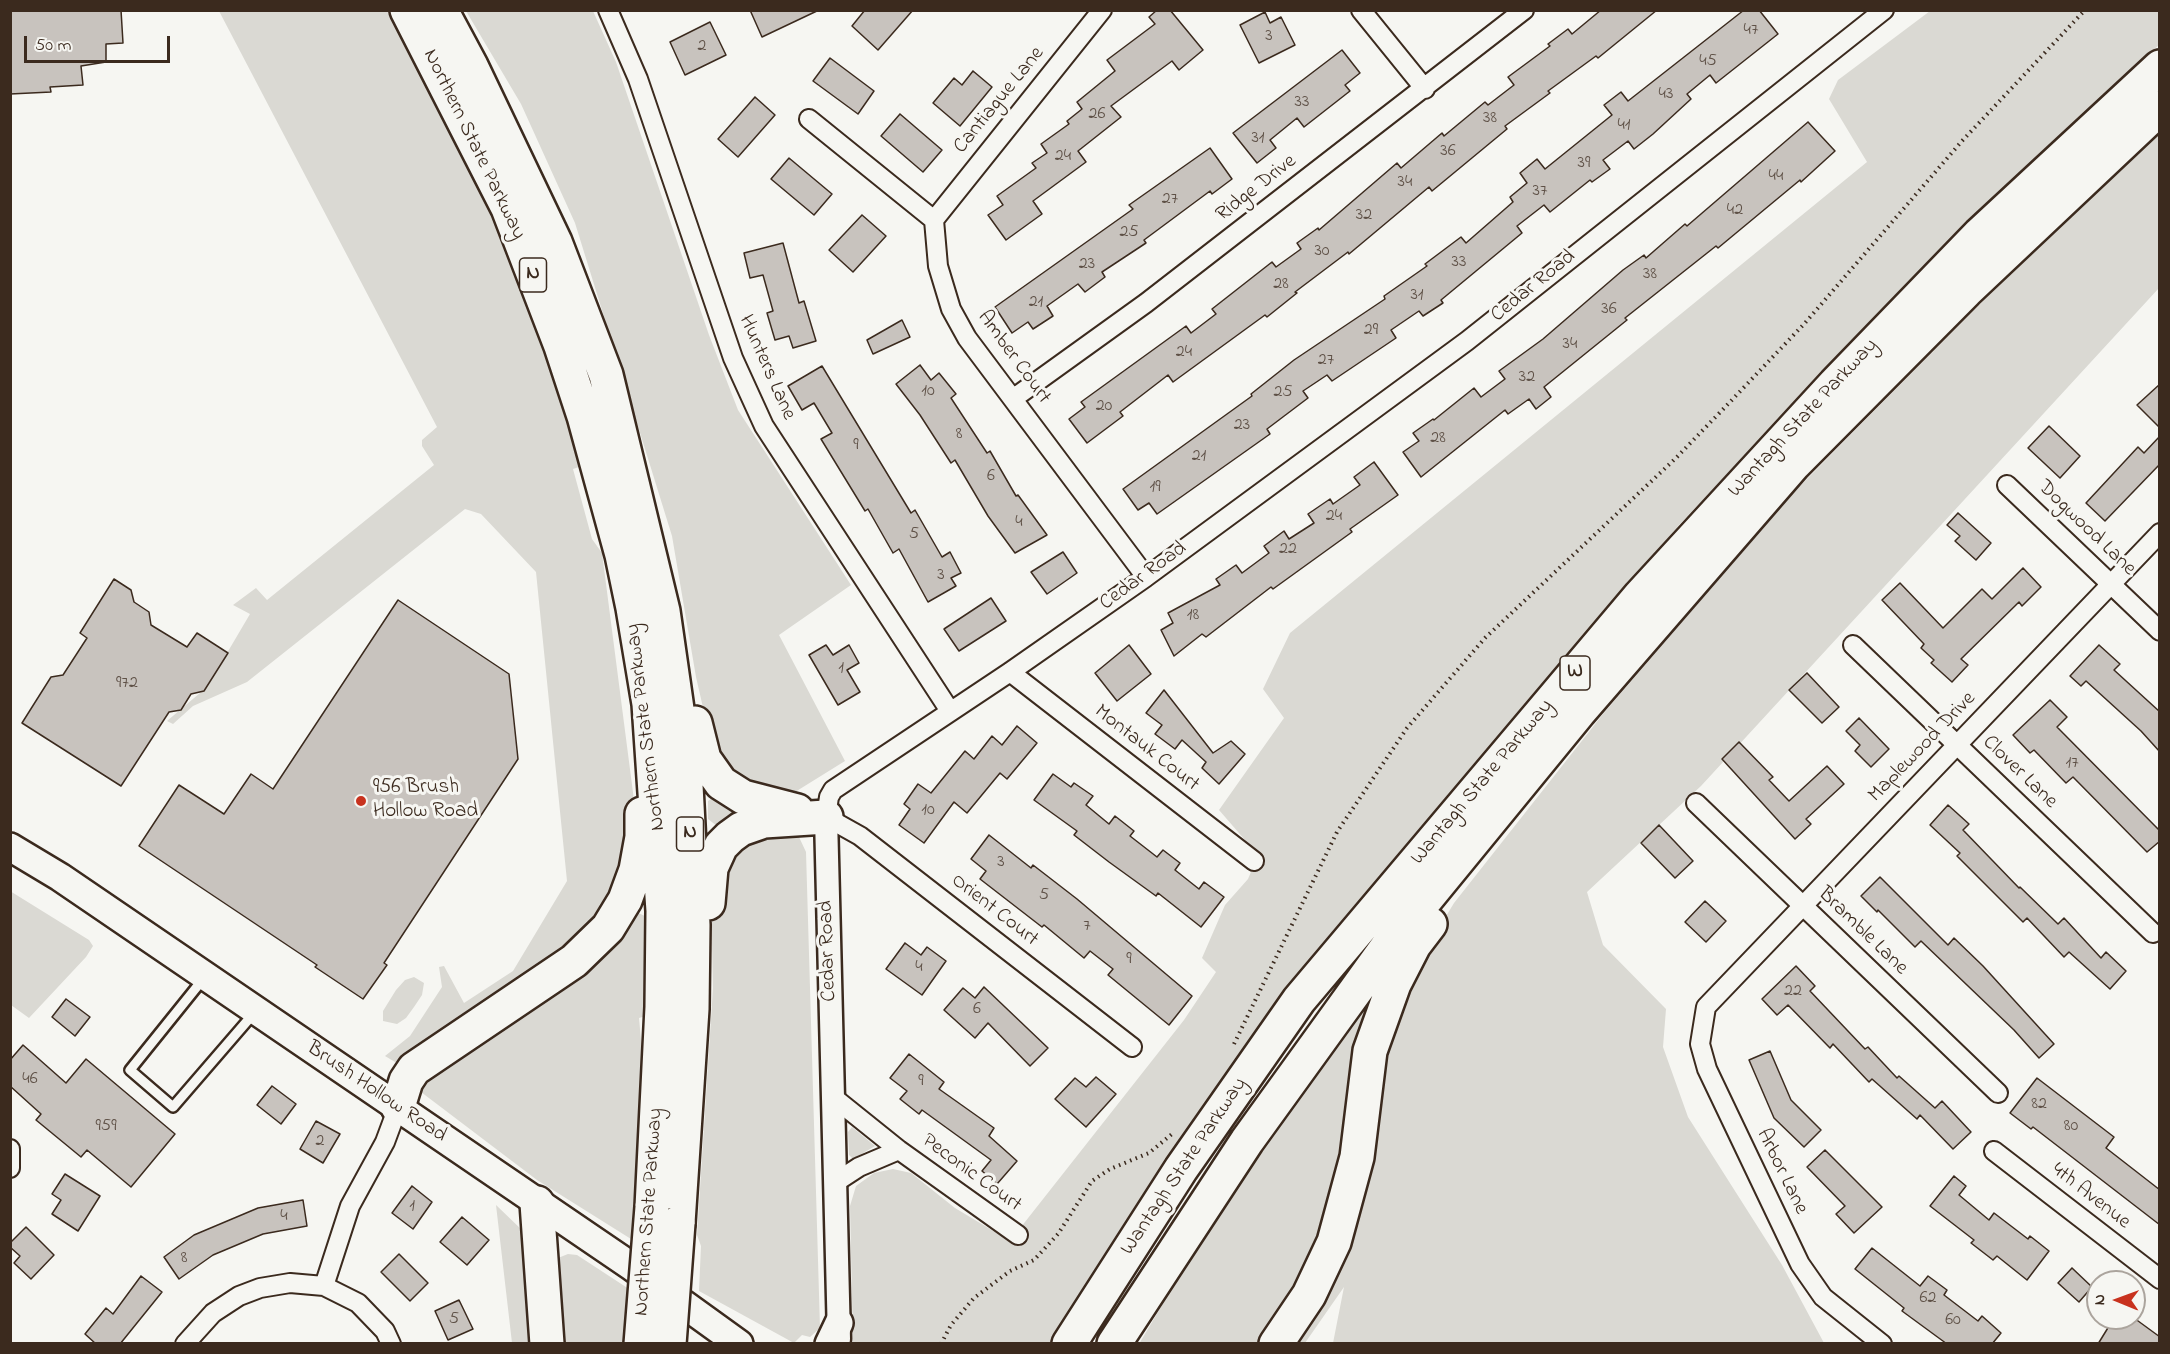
<!DOCTYPE html>
<style>
body{margin:0}
#map{position:relative;width:2170px;height:1354px;overflow:hidden;background:#f6f6f2;font-family:"Indie Flower",sans-serif}
canvas{display:block}
.frame{position:absolute;inset:0;border:12px solid #3b2a1e;pointer-events:none}
.north{position:absolute;left:2086px;top:1270px;width:60px;height:60px;box-sizing:border-box;background:#f6f6f2;border:2px solid #aba49d;border-radius:50%;rotate:271deg;font-size:16px;font-weight:700;line-height:24px;text-align:center;color:#3b2a1e}
.north::after{content:'';display:block;margin:auto;width:21px;height:27px;background:#c8321e;clip-path:polygon(50% 0,100% 100%,50% 72%,0 100%)}
.scale{position:absolute;left:24px;top:36px;width:146px;height:27px;box-sizing:border-box;border:3px solid #3b2a1e;border-top:0;padding-left:8px;font-size:18px;line-height:21px;white-space:nowrap;color:#3b2a1e;-webkit-text-stroke:4px #f6f6f2;paint-order:stroke}
</style>
<div id="map">
<canvas width="2170" height="1354"></canvas>
<div class="frame"></div>
<div class="north">N</div>
<div class="scale">50 m</div>
</div>
<script>
const ctx = document.querySelector('canvas').getContext('2d');
ctx.lineJoin = 'round';
function fillPath(path, color) { ctx.fillStyle = color; ctx.fill(path, 'evenodd'); }
const poly = rows => new Path2D(rows.map(r => 'M' + r).join(''));
function stroke(path, color, width, dash) { ctx.strokeStyle = color; ctx.lineWidth = width; ctx.lineCap = dash ? 'butt' : 'round'; ctx.setLineDash(dash || []); ctx.stroke(path); }
function write(font, color, halo, rows, align = 'center') {
  ctx.font = font + ' "Indie Flower",sans-serif'; ctx.lineWidth = 6; ctx.setLineDash([]); ctx.textBaseline = 'middle'; ctx.strokeStyle = halo; ctx.fillStyle = color; for (const [text, x, y, turn = 0] of rows) {
    ctx.save(); ctx.translate(x, y); ctx.rotate((+turn || 0) * Math.PI / 180); ctx.textAlign = isNaN(turn) ? turn : align; if (halo) ctx.strokeText(text, 0, 0); ctx.fillText(text, 0, 0); ctx.restore();
  }
}
const green = poly([
 [219,11,392,11,443,109,508,248,546,342,585,465,573,469,592,539,602,553,635,808,629,859,607,911,573,949,408,1060,395,1062,385,1056,410,1036,442,987,439,967,444,966,464,1003,513,971,567,881,536,572,481,514,465,509,247,682,193,706,173,724,167,721,207,687,250,614,233,605,256,588,267,600,434,465,422,446,422,440,437,427],
 [466,11,593,11,616,62,709,335,738,410,851,585,779,635,845,761,787,797,732,786,707,725,696,677,672,536,575,223,521,104],
 [1930,11,2159,11,2159,45,2121,78,1950,239,1679,525,1414,843,1170,1158,1051,1343,853,1343,850,1206,856,1186,874,1173,893,1169,911,1173,955,1208,1010,1241,1184,1020,1216,972,1202,958,1225,905,1248,879,1258,855,1219,810,1284,718,1263,689,1290,633,1867,162,1829,99,1838,80],
 [2159,129,2159,288,1701,786,1587,892,1603,945,1666,1009,1663,1047,1688,1117,1782,1265,1824,1343,1333,1343,1344,1287,1305,1343,1286,1344,1401,991,1454,903,1603,714,1793,493,1971,313],
 [719,793,739,804,738,816,717,826,708,819,708,801],
 [774,830,799,837,806,852,820,1328,810,1337,802,1335,794,1343,699,1291,701,1246,697,1235,713,988,711,900,728,850],
 [10,891,89,940,93,946,86,957,29,1018,11,1005],
 [632,910,647,917,646,1016,639,1018,643,1063,631,1239,537,1180,421,1092,428,1082,422,1076],
 [1403,950,1324,1240,1264,1343,1139,1344,1171,1290,1205,1223],
 [414,977,424,983,422,995,414,1007,406,1018,397,1024,383,1021,383,1011,396,990,405,980],
 [852,1127,875,1146,853,1159,849,1155,848,1132],
 [496,1205,523,1231,535,1343,512,1343],
 [568,1254,577,1255,629,1289,625,1343,555,1343,553,1260]
]);
const building = poly([
 [10,10,121,10,123,43,106,44,106,62,81,66,83,85,50,87,51,92,10,94,10,10],
 [750,10,819,10,762,37,750,10],
 [865,10,913,10,878,50,852,26,865,10],
 [1157,10,1170,10,1203,50,1179,70,1172,61,1111,106,1121,117,1078,151,1086,162,1033,201,1042,214,1006,240,988,215,1003,205,997,196,1036,168,1032,163,1047,153,1041,144,1069,124,1067,121,1082,109,1077,102,1115,71,1107,60,1155,24,1149,17,1157,10],
 [1601,10,1657,10,1598,58,1596,56,1548,91,1550,93,1505,126,1507,129,1432,191,1429,187,1349,254,1348,252,1295,292,1297,293,1267,317,1265,315,1173,382,1168,375,1120,412,1123,416,1087,443,1069,419,1085,407,1081,402,1186,326,1191,333,1216,314,1212,309,1272,262,1276,267,1301,249,1297,243,1318,228,1319,230,1397,163,1401,168,1442,133,1444,136,1485,102,1488,105,1514,85,1508,77,1550,46,1548,44,1568,29,1572,34,1601,10],
 [1744,10,1759,10,1778,34,1716,83,1710,75,1687,94,1691,99,1653,134,1634,149,1628,141,1603,160,1610,169,1592,182,1590,180,1550,212,1544,205,1517,226,1522,233,1441,300,1443,303,1423,316,1419,311,1391,330,1396,338,1332,381,1327,375,1303,391,1308,398,1267,429,1270,434,1157,514,1149,503,1138,510,1123,489,1252,396,1251,394,1294,360,1385,299,1384,296,1427,266,1425,264,1461,237,1466,243,1513,202,1510,197,1527,183,1520,173,1537,159,1545,169,1612,115,1604,105,1621,92,1628,101,1744,10],
 [1265,12,1270,23,1281,17,1295,45,1259,63,1240,25,1265,12],
 [710,22,726,55,685,75,670,42,710,22],
 [1342,50,1360,73,1345,85,1350,91,1304,127,1297,118,1270,140,1276,148,1257,163,1233,133,1342,50],
 [830,58,874,91,858,114,813,81,830,58],
 [973,71,992,87,960,126,933,103,954,78,962,85,973,71],
 [755,97,775,115,738,157,718,139,755,97],
 [900,114,942,150,923,172,881,136,900,114],
 [1808,122,1835,151,1801,182,1800,180,1718,248,1716,246,1625,318,1627,320,1544,387,1551,397,1536,409,1529,399,1508,414,1505,410,1421,477,1403,452,1419,441,1413,433,1433,419,1434,420,1474,388,1481,397,1505,379,1499,371,1543,339,1623,270,1644,255,1646,258,1685,224,1687,226,1808,122],
 [1210,148,1232,179,1212,194,1210,191,1144,240,1146,243,1102,272,1105,277,1085,292,1078,284,1047,306,1053,316,1033,329,1028,322,1012,333,995,307,1133,209,1129,205,1210,148],
 [789,158,832,194,814,215,771,179,789,158],
 [862,215,886,236,853,272,829,250,862,215],
 [783,243,799,303,804,301,816,341,793,348,789,336,775,340,767,313,773,311,763,275,750,278,744,253,783,243],
 [902,320,910,337,873,354,867,340,902,320],
 [920,365,931,380,939,373,956,394,951,398,987,453,990,451,1016,496,1018,495,1047,535,1015,553,988,516,955,460,951,463,920,415,896,384,920,365],
 [822,366,911,513,915,510,942,557,950,552,961,573,951,578,956,586,928,602,899,549,893,553,868,509,865,511,821,439,832,433,814,403,802,410,788,386,822,366],
 [2160,384,2160,428,2137,405,2160,384],
 [2049,426,2080,456,2060,478,2028,448,2049,426],
 [2160,436,2160,464,2105,521,2086,503,2138,447,2144,453,2160,436],
 [1374,462,1398,495,1350,529,1352,532,1273,589,1271,587,1206,637,1202,634,1174,656,1161,630,1173,623,1168,613,1220,585,1216,579,1236,565,1242,573,1269,553,1264,546,1284,531,1289,539,1314,523,1308,514,1330,499,1333,504,1360,485,1354,477,1374,462],
 [1958,513,1991,543,1976,560,1955,541,1960,536,1947,525,1958,513],
 [1063,552,1077,573,1047,594,1031,572,1063,552],
 [2023,568,2041,587,2022,606,2019,602,1961,659,1968,665,1952,682,1931,663,1934,660,1921,648,1924,644,1882,600,1900,583,1943,628,1982,589,1992,599,2023,568],
 [114,579,131,590,134,602,149,612,151,625,187,647,197,633,228,653,204,691,191,694,181,710,169,712,121,786,22,723,51,677,63,675,87,638,80,633,114,579],
 [991,598,1006,621,959,651,944,629,991,598],
 [398,600,509,674,518,759,384,963,387,965,363,999,315,967,317,965,139,846,179,785,224,814,251,774,273,789,398,600],
 [826,645,833,655,849,645,859,663,847,670,860,692,838,705,809,655,826,645],
 [1129,645,1151,674,1117,701,1095,673,1129,645],
 [2099,645,2120,664,2114,670,2160,712,2160,752,2141,731,2086,681,2081,686,2070,676,2099,645],
 [1807,673,1839,707,1822,723,1789,690,1807,673],
 [1164,690,1213,753,1231,741,1245,754,1219,784,1202,768,1206,762,1182,740,1175,749,1155,734,1162,725,1146,713,1164,690],
 [2050,700,2067,717,2057,727,2160,831,2160,841,2147,852,2073,777,2066,783,2034,750,2030,753,2013,735,2050,700],
 [1859,718,1889,749,1871,767,1855,751,1860,745,1846,731,1859,718],
 [1017,726,1037,743,1007,779,1000,773,967,813,954,802,924,843,899,825,910,809,904,804,918,784,931,793,965,751,974,759,992,736,1002,745,1017,726],
 [1739,742,1773,777,1769,780,1789,801,1827,766,1844,784,1806,819,1811,824,1795,839,1722,759,1739,742],
 [1053,774,1071,787,1074,783,1093,796,1086,805,1109,824,1115,816,1134,831,1130,836,1157,857,1163,850,1180,863,1175,870,1199,889,1204,882,1224,897,1201,927,1158,893,1156,896,1109,862,1074,835,1077,831,1034,800,1053,774],
 [1948,805,1969,824,1963,830,2019,888,2020,887,2058,924,2064,918,2101,958,2106,952,2126,971,2110,989,2069,952,2064,957,2027,918,2023,922,1957,856,1960,853,1930,825,1948,805],
 [1659,825,1693,861,1675,878,1641,843,1659,825],
 [989,835,1031,868,1033,865,1077,899,1192,996,1169,1025,1108,975,1113,969,1090,951,1084,958,1044,925,1042,927,980,879,986,871,971,859,989,835],
 [1880,877,1948,945,1954,938,1983,966,2054,1044,2039,1058,2014,1030,1921,941,1915,947,1878,910,1877,912,1861,896,1880,877],
 [1705,901,1726,921,1706,942,1685,922,1705,901],
 [905,943,921,955,927,947,946,961,922,995,886,969,905,943],
 [1796,966,1815,986,1810,991,1865,1049,1868,1047,1897,1078,1899,1076,1935,1108,1942,1101,1971,1132,1953,1149,1920,1115,1917,1119,1872,1079,1869,1082,1833,1044,1830,1048,1788,1005,1777,1015,1762,999,1796,966],
 [984,987,1048,1048,1030,1066,988,1023,975,1038,944,1010,963,988,975,998,984,987],
 [66,999,90,1017,75,1036,52,1017,66,999],
 [23,1045,66,1083,86,1059,175,1134,131,1187,87,1150,81,1157,36,1120,41,1114,10,1086,10,1060,23,1045],
 [1770,1051,1791,1100,1821,1130,1804,1147,1774,1118,1749,1060,1770,1051],
 [909,1054,944,1082,939,1089,994,1128,989,1136,1017,1161,997,1184,982,1171,991,1160,922,1110,919,1114,900,1099,907,1091,890,1078,909,1054],
 [1096,1077,1116,1094,1086,1127,1055,1099,1075,1078,1086,1087,1096,1077],
 [2037,1078,2114,1137,2106,1148,2160,1190,2160,1225,2033,1127,2031,1129,2010,1113,2037,1078],
 [272,1086,296,1104,281,1124,257,1105,272,1086],
 [316,1121,340,1134,323,1163,300,1149,316,1121],
 [1825,1150,1882,1207,1854,1233,1836,1214,1845,1206,1807,1167,1825,1150],
 [65,1174,100,1196,78,1231,52,1214,61,1200,52,1194,65,1174],
 [1954,1176,1966,1186,1959,1195,1989,1220,1994,1213,2028,1239,2030,1236,2049,1251,2027,1280,1997,1256,1993,1260,1971,1243,1974,1240,1930,1206,1954,1176],
 [412,1186,432,1202,413,1229,392,1213,412,1186],
 [303,1200,307,1226,263,1234,213,1255,179,1279,164,1257,194,1235,258,1208,303,1200],
 [462,1217,489,1240,467,1265,440,1242,462,1217],
 [26,1227,54,1255,31,1279,14,1263,20,1256,10,1247,10,1243,26,1227],
 [1872,1248,1920,1286,1928,1276,1947,1290,1944,1295,1978,1321,1982,1316,2001,1333,1992,1344,1947,1344,1902,1311,1904,1308,1855,1269,1872,1248],
 [399,1254,428,1283,410,1301,381,1272,399,1254],
 [2072,1268,2092,1287,2079,1302,2058,1283,2072,1268],
 [141,1276,162,1292,120,1344,96,1344,85,1334,106,1308,113,1314,141,1276],
 [459,1300,473,1329,448,1340,435,1311,459,1300],
 [2114,1318,2134,1318,2160,1337,2160,1344,2098,1344,2114,1318]
]);
const path = poly([
 [1234,1044,1337,832,1407,728,1485,638,1676,458,1730,402,1805,323,1962,141,2085,10],
 [941,1344,951,1325,974,1298,1010,1271,1034,1260,1058,1234,1092,1181,1110,1169,1149,1153,1172,1134]
]);
const service = poly([
 [204,978,130,1070,173,1107,255,1012]
]);
const minor = poly([
 [608,10,638,79,733,358,764,426,950,711],
 [1361,10,1425,89],
 [809,119,934,220,938,266,951,309,967,338,1146,577],
 [934,220,1102,10],
 [1014,398,1146,303,1524,10],
 [2007,485,2160,631],
 [1853,645,2153,933],
 [1010,672,1254,861],
 [1696,803,1998,1093],
 [1132,1047,860,836,826,817,829,797,833,790,1010,672,1146,577,1467,341,1884,10],
 [833,1097,899,1150,1018,1235],
 [10,1149,10,1168],
 [1994,1151,2160,1279],
 [836,1182,859,1167,899,1150],
 [185,1344,213,1313,239,1296,260,1288,290,1283,324,1286],
 [391,1344,385,1331,358,1303,324,1286,350,1206,385,1142,398,1107],
 [1882,1344,1823,1297,1800,1264,1707,1069,1700,1044,1706,1007,2160,533]
]);
const tertiary = poly([
 [826,817,839,1339]
]);
const secondary = poly([
 [10,847,60,877,631,1266,739,1344],
 [829,1344,839,1323]
]);
const motorway = poly([
 [407,10,508,208,561,346,584,416,622,555,633,608,649,704,663,911,662,1007,652,1207],
 [441,10,471,66,555,242,606,375,663,611,685,765,693,925,692,1009,678,1223],
 [695,723,704,759,721,783,743,797,797,811],
 [708,903,711,868,721,846,730,837,741,829,764,821,826,817],
 [398,1107,406,1081,414,1069,574,961,608,928,625,900,636,870,642,837,642,814],
 [537,1203,547,1344],
 [1069,1344,1181,1169,1299,1000,1640,596,1835,384,1980,234,2160,67],
 [1114,1344,1247,1141,1390,943,1579,712,1794,464,1966,291,2160,108],
 [1276,1344,1309,1295,1334,1242,1357,1157,1370,1051,1394,984,1414,945,1430,924]
]);
const motorwayBridge = poly([
 [641,1344,652,1207],
 [669,1344,678,1223]
]);
const markers = [
 [361,801,6,"#c8321e"]
];
const numberNames = [
 ["47",1751,31],
 ["3",1269,37],
 ["2",702,47],
 ["45",1708,62],
 ["43",1666,95],
 ["33",1302,103],
 ["26",1097,115],
 ["38",1490,119],
 ["41",1624,126],
 ["31",1258,139],
 ["36",1448,152],
 ["24",1063,157],
 ["39",1584,164],
 ["44",1776,177],
 ["34",1405,183],
 ["37",1540,192],
 ["27",1170,200],
 ["42",1735,211],
 ["32",1364,216],
 ["25",1129,233],
 ["30",1322,252],
 ["33",1459,263],
 ["23",1087,265],
 ["38",1650,275],
 ["28",1281,285],
 ["31",1417,296],
 ["21",1036,303],
 ["36",1609,310],
 ["29",1371,331],
 ["34",1570,345],
 ["24",1184,353],
 ["27",1326,361],
 ["32",1527,378],
 ["10",928,392],
 ["25",1283,393],
 ["20",1104,407],
 ["23",1242,426],
 ["8",959,435],
 ["28",1438,439],
 ["9",856,446],
 ["21",1199,457],
 ["6",991,477],
 ["19",1155,488],
 ["24",1334,517],
 ["4",1019,523],
 ["5",914,535],
 ["22",1288,550],
 ["3",941,576],
 ["18",1193,616],
 ["1",841,669],
 ["972",127,684],
 ["17",2072,764],
 ["10",928,811],
 ["3",1001,863],
 ["5",1044,896],
 ["7",1087,927],
 ["9",1129,960],
 ["4",919,968],
 ["22",1793,992],
 ["6",977,1010],
 ["46",30,1080],
 ["9",921,1082],
 ["82",2039,1105],
 ["959",106,1127],
 ["80",2071,1127],
 ["2",320,1142],
 ["1",412,1207],
 ["4",284,1217],
 ["8",184,1259],
 ["62",1928,1299],
 ["5",454,1320],
 ["60",1953,1321]
];
const shields = [
 [533,275,27],
 [1575,673,30],
 [690,834,27]
];
const shieldNames = [
 ["N",533,275],
 ["W",1575,673],
 ["N",690,834]
];
const streetNames = [
 ["Cantiague Lane",1000,101,-51],
 ["Northern State Parkway",473,145,64],
 ["Ridge Drive",1257,189,-38],
 ["Cedar Road",1534,287,-39],
 ["Amber Court",1013,358,54],
 ["Hunters Lane",766,368,66],
 ["Wantagh State Parkway",1804,419,-47],
 ["Dogwood Lane",2086,529,44],
 ["Cedar Road",1144,577,-36],
 ["Northern State Parkway",647,727,-97],
 ["Maplewood Drive",1923,748,-46],
 ["Montauk Court",1146,749,38],
 ["Clover Lane",2019,773,44],
 ["Wantagh State Parkway",1483,783,-50],
 ["Orient Court",994,911,38],
 ["Bramble Lane",1862,932,44],
 ["Cedar Road",829,951,-92],
 ["Brush Hollow Road",376,1093,34],
 ["Wantagh State Parkway",1185,1167,-56],
 ["Arbor Lane",1781,1172,64],
 ["Peconic Court",971,1174,36],
 ["4th Avenue",2090,1197,38],
 ["Northern State Parkway",650,1212,-86]
];
const poiNames = [
 ["956 Brush",373,789],
 ["Hollow Road",373,813]
];
fillPath(green, '#dad9d3');
fillPath(building, '#c8c3be');
stroke(building, '#3b2a1e', 1.5);
stroke(service, '#3b2a1e', 14);
stroke(minor, '#3b2a1e', 22);
stroke(tertiary, '#3b2a1e', 27);
stroke(secondary, '#3b2a1e', 32);
stroke(motorway, '#3b2a1e', 38);
stroke(path, '#3b2a1e', 4, [1.5, 4.5]);
stroke(service, '#f6f6f2', 9);
stroke(minor, '#f6f6f2', 18);
stroke(tertiary, '#f6f6f2', 22);
stroke(secondary, '#f6f6f2', 27);
stroke(motorway, '#f6f6f2', 33);
stroke(motorwayBridge, '#3b2a1e', 38, []);
stroke(motorwayBridge, '#f6f6f2', 33);
for (const [x, y, r, color] of markers) { const dot = new Path2D(); dot.arc(x, y, r, 0, 2 * Math.PI); ctx.fillStyle = color; ctx.fill(dot); stroke(dot, '#f6f6f2', 2); }
write('18px', '#5e5046', null, numberNames);
for (const [x, y, w] of shields) { const box = new Path2D(); box.roundRect(x - w / 2, y - 17, w, 34, 4.5); ctx.fillStyle = '#f6f6f2'; ctx.fill(box); stroke(box, '#3b2a1e', 1.5); }
write('bold 20px', '#3b2a1e', null, shieldNames);
write('21px', '#3b2a1e', '#f6f6f2', streetNames);
write('21px', '#3b2a1e', '#f6f6f2', poiNames, 'left');
</script>
